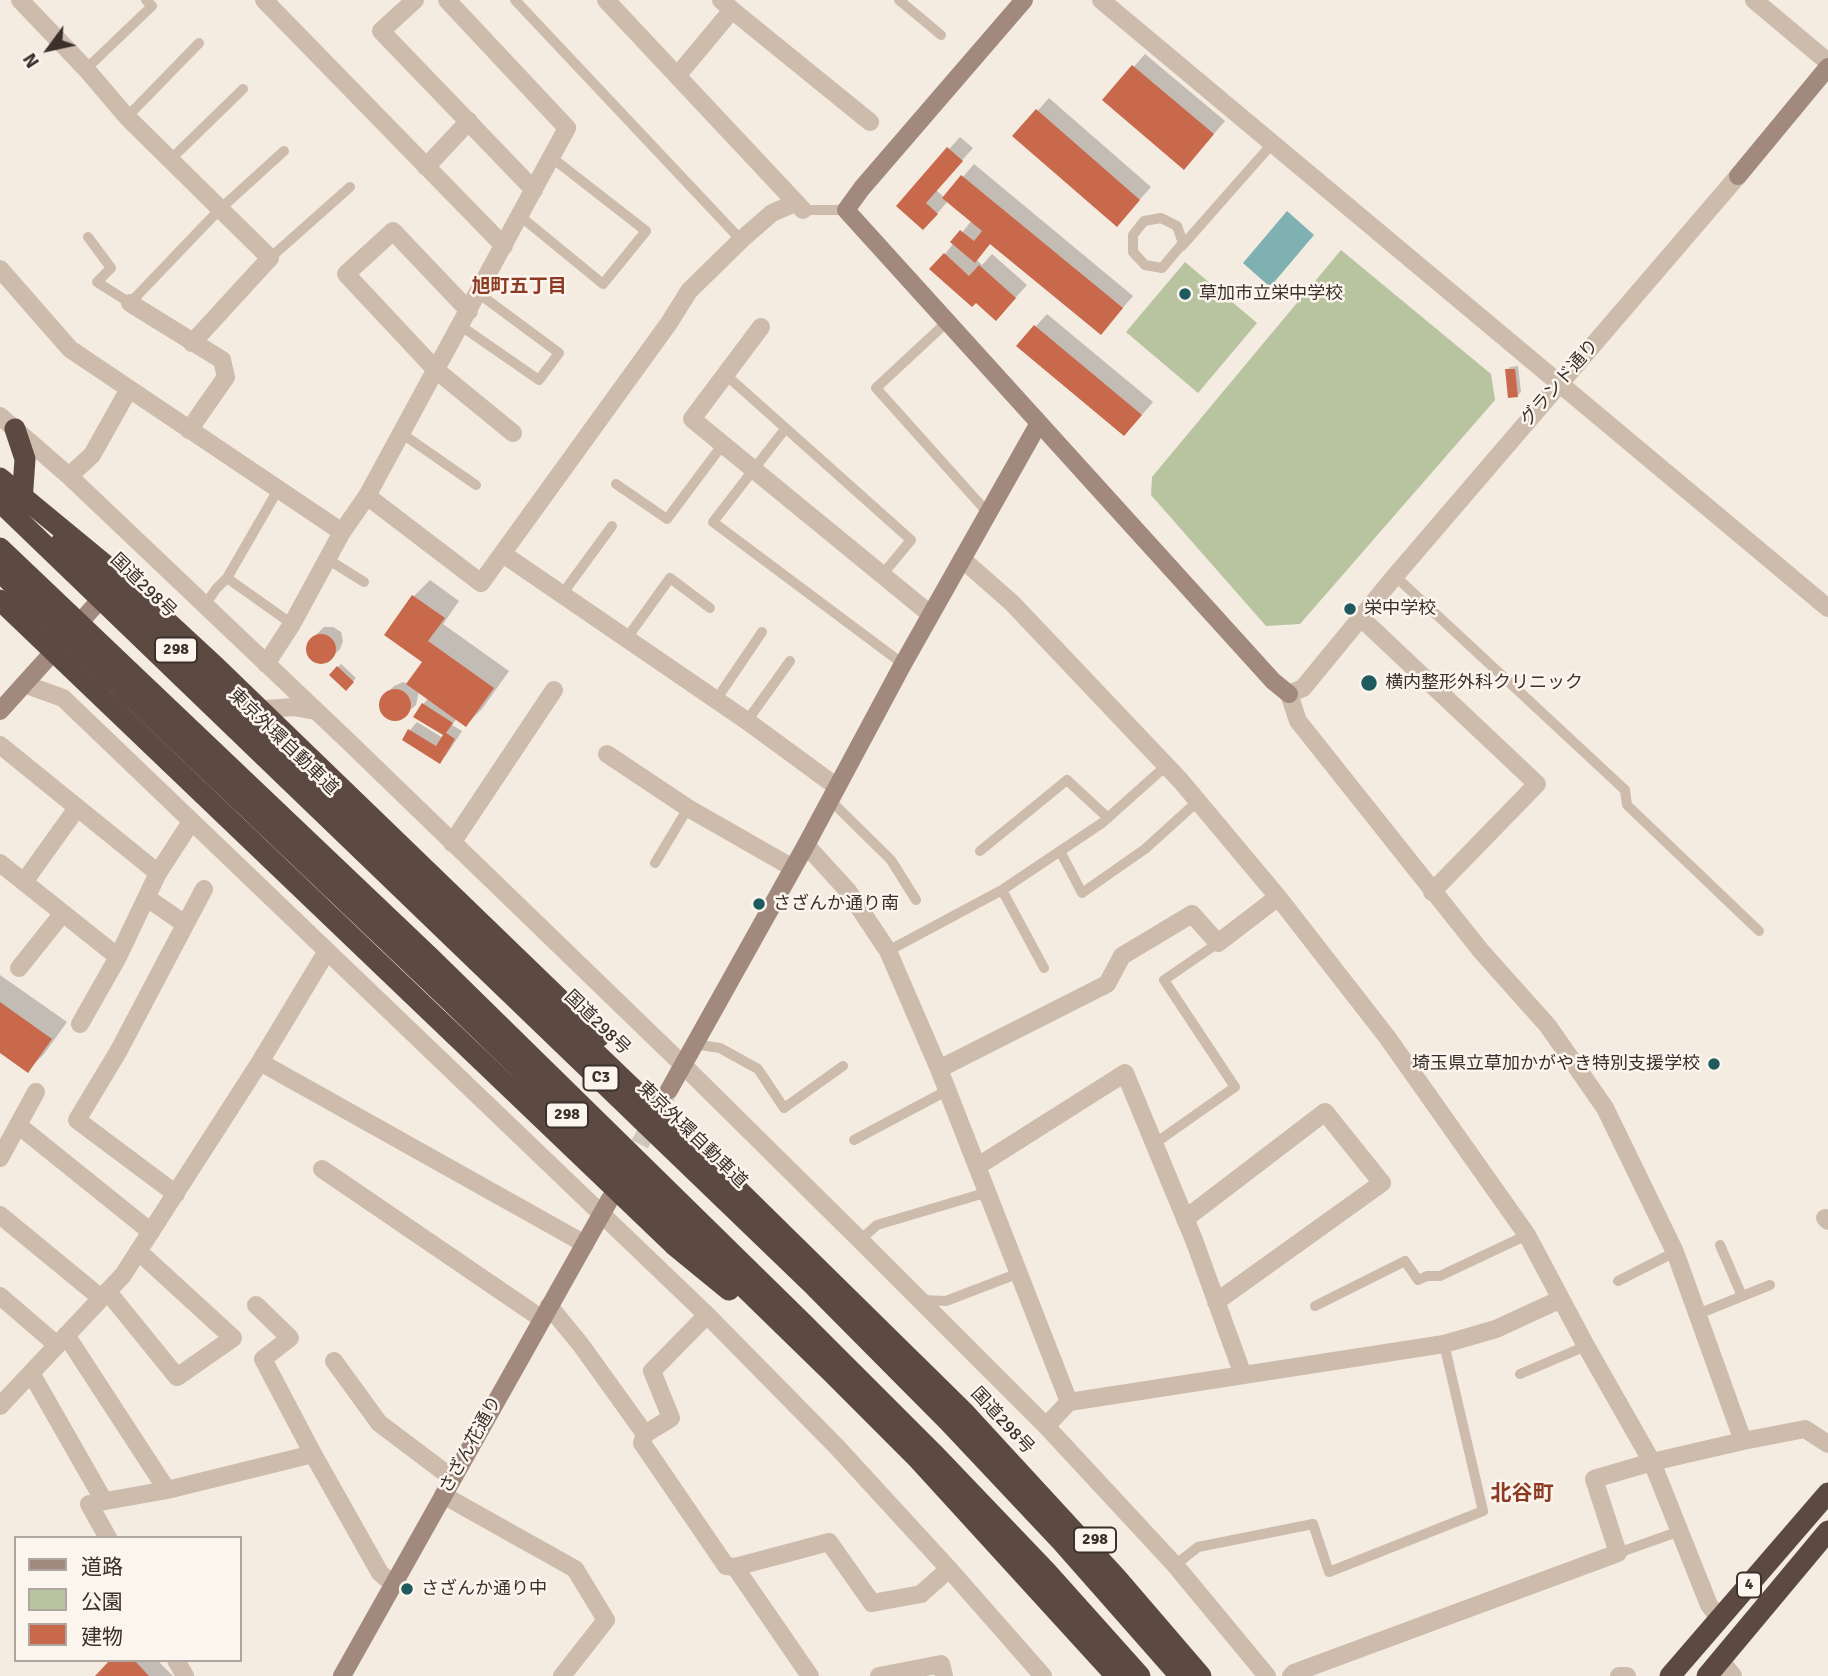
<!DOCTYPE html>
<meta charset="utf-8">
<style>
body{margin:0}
#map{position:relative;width:1828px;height:1676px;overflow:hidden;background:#f4ebe1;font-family:Signika,"Noto Sans JP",sans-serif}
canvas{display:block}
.legend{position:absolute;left:14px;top:1536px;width:228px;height:126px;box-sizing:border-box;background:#fbf5ee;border:2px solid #aea6a0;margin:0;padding:9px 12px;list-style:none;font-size:21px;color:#3b302b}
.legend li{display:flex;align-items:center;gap:14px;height:35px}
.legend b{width:35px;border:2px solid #aea6a0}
.north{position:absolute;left:14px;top:14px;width:70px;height:70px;-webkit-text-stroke:5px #fbf5ee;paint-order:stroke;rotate:237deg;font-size:19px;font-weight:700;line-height:28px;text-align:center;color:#3b302b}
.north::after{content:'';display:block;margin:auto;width:24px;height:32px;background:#3b302b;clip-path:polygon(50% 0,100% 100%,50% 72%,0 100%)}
</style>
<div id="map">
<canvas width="1828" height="1676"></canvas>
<ul class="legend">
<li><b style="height:9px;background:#a18a7d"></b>道路</li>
<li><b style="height:19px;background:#b8c4a0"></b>公園</li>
<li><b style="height:19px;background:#c8694b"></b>建物</li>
</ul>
<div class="north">N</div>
</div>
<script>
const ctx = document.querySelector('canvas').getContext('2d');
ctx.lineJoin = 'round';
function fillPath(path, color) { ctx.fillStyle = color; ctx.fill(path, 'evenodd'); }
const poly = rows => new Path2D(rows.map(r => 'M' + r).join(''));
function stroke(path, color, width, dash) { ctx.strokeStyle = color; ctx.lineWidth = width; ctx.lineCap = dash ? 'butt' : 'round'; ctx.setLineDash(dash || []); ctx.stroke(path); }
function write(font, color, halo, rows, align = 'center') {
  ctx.font = font + ' Signika,"Noto Sans JP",sans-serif'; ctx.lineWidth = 5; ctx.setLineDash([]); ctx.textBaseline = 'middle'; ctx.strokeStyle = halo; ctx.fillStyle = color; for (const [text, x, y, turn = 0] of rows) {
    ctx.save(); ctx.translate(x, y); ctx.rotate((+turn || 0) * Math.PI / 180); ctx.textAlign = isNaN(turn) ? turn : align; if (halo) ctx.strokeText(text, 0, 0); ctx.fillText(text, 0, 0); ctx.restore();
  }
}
const green = poly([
 [1341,250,1491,374,1495,400,1300,624,1266,626,1151,495,1152,477],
 [1185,262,1257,323,1198,393,1126,332]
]);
const water = poly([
 [1287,211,1314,235,1270,287,1243,263]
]);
const shadow = poly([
 [1145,54,1225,121,1196,155,1105,100],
 [1049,98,1151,187,1117,225,1015,136],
 [960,137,973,148,936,190,945,198,974,164,1133,296,1101,333,991,243,976,259,982,265,992,254,1027,285,1008,306,976,300,945,254,972,220,948,201,935,216,898,206],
 [1047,314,1153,402,1136,422,1018,346],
 [1518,366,1521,392,1518,395,1507,370,1510,367],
 [430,580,459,601,443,624,509,671,482,709,466,725,457,718,452,725,462,731,447,754,440,762,410,730,417,722,443,738,445,735,423,704,429,698,419,691,416,705,399,719,386,717,381,708,385,695,394,686,403,682,409,684,425,662,414,596],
 [324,627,333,627,341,632,343,641,340,649,331,658,318,662,313,660,307,652,308,643],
 [341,664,356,678,346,689,331,675],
 [0,975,67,1022,44,1054,27,1071,0,1051],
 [112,1660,157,1660,173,1676,97,1676]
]);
const building = poly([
 [1132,65,1214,134,1184,170,1102,100],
 [1036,109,1140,200,1117,227,1012,136],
 [947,147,963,161,926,203,938,214,923,230,896,206],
 [961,175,1123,308,1101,335,990,244,975,263,950,242,960,230,974,241,982,231,942,198],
 [944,253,969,276,979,265,1016,298,996,321,976,303,972,307,929,269],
 [1034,325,1142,415,1124,436,1016,346],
 [1505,369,1515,369,1518,397,1508,398],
 [412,595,445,618,428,641,494,688,466,727,406,684,422,662,384,635],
 '306 649a15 15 0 1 1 30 0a15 15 0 1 1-30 0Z',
 [337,666,354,682,346,691,329,675],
 '379 705a16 16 0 1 1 32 0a16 16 0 1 1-32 0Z',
 [422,703,453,723,446,733,455,739,440,764,402,740,408,729,436,746,443,735,413,717],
 [0,1002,52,1039,28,1073,0,1053],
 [110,1660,134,1660,149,1676,95,1676]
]);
const secondaryTunnel = poly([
 [627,1168,669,1090]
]);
const lane = poly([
 [515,0,741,240],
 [899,0,941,35],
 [86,69,152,6,146,0],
 [127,117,199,43],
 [170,160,243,89],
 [803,210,846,210],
 [520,216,603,284,646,231,551,157],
 [1161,218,1177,226,1183,243,1162,268,1145,265,1133,252,1133,235,1144,221,1161,218],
 [88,237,111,268,97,282,130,303,219,210,284,151],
 [1182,246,1272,144],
 [270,258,350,187],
 [947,322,876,388,988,513],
 [461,326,539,380,559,353,478,293],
 [726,375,911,540,882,575],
 [785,429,713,522,903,664],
 [401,433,476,485],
 [616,484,667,519,723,444],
 [329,560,364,582],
 [1395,576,1625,790,1627,805,1759,931],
 [227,578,292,624],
 [563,593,612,526],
 [205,605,216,589,227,578,279,488],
 [627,638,670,578,710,608],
 [716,700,762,632],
 [747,721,790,661],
 [830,800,891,860,916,900],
 [980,851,1067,780,1108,818],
 [1060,851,1082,893,1145,849,1198,801],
 [655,863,688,808],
 [1002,890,1044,968],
 [888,951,1002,890,1102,823,1167,765],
 [694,1044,720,1048,758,1069,784,1108,843,1066],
 [854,1140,948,1090],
 [1154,1144,1235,1087,1164,980,1218,943],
 [860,1240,877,1225,988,1192],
 [1720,1245,1742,1296],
 [1618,1281,1675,1252],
 [922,1300,946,1301,1019,1273],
 [1315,1306,1405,1261,1418,1280,1427,1276,1440,1276,1527,1235],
 [1698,1314,1770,1285],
 [1520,1374,1586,1346],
 [1618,1553,1680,1531],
 [1175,1565,1198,1547,1313,1524,1329,1572,1483,1511,1444,1344]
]);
const street = poly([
 [20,0,86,69,127,117,270,258,192,343],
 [264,0,504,246],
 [415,0,381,31,534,190],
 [606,0,803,210],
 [1101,0,1828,608],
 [1754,0,1828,62],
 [732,10,870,122],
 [677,76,732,10,721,0],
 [426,167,469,121],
 [1738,176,1395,576,1303,688,1289,694,1298,721,1481,951,1548,1026,1605,1108,1675,1252,1743,1441,1805,1429,1828,1444],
 [0,269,70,349,342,532],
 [130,303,222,360,226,377,189,430],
 [469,311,393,231,346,274,436,370,513,433],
 [761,327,692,419,930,614],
 [0,416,69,476,349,742,683,1065,860,1240,1046,1426,1175,1565,1267,1676],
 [69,476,92,455,129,389],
 [367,496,481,583,669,323,689,291,741,240,772,213,795,203],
 [503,554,747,721,837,787],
 [962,559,1012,603,1180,780,1278,897,1387,1037,1527,1235,1586,1346,1652,1462,1709,1605,1720,1619],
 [1360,617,1537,784,1432,892],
 [266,664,292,624,342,532,367,496,567,128,447,0],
 [24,684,63,698,707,1315,837,1447,949,1569,1043,1676],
 [251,710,294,707,315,711],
 [0,745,158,873],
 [607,754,688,808,793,868],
 [452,843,554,690],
 [806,845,848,891,888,951,939,1069,1069,1402,1046,1426],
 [0,863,118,957],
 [24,882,77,808],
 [147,898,185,924],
 [19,968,63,913],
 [80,1024,118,957,158,873,191,822],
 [260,1062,585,1244],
 [939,1069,1107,984,1122,956,1192,914,1218,943,1278,897],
 [18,1125,151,1232],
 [0,1158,36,1092],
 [978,1166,1125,1073,1194,1240,1243,1375],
 [322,1169,542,1319],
 [176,1194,77,1120,118,1052,204,889],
 [0,1215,101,1298],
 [1825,1218,1828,1221],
 [1185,1219,1325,1112,1382,1183,1216,1302],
 [108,1292,177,1377,233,1338,138,1251],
 [0,1296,57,1345],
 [256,1305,290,1338,263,1359,313,1454,380,1573,393,1584],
 [549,1306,581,1345,645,1434,642,1443,726,1566,735,1567,810,1676],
 [66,1335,167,1490],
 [334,1361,379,1423,452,1478],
 [31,1373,104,1501],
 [1069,1402,1444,1344,1496,1329,1561,1299],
 [0,1406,123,1275,260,1062,327,951],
 [645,1434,671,1418,652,1371,707,1315],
 [443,1495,575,1569,606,1620,562,1676],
 [108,1538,89,1504,167,1490,313,1454],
 [735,1567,829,1542,872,1603,921,1594,949,1569],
 [176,1660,185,1676],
 [1720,1660,1733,1676],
 [879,1676,941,1664,944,1676],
 [1291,1676,1294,1673,1618,1553,1594,1479,1652,1462,1743,1441],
 [1619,1676,1627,1676]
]);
const secondary = poly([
 [1024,0,862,188,846,210,1273,681,1289,694],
 [1738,176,1828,67],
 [0,711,109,590],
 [669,1090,806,845,903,664,1039,423],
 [342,1676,610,1199]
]);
const highway = poly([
 [15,429,25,459,22,502],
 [62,541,720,1172,965,1413,1116,1577,1201,1676],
 [0,572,447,998,831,1372,916,1457,1116,1676],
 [674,1245,729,1290],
 [1670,1676,1828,1493],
 [1707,1676,1828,1531]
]);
const highwayBridge = poly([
 [0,478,108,567,215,666,599,1037],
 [0,502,814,1286,948,1421,1062,1542,1180,1676],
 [0,548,431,958,802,1322,935,1455,1046,1571,1140,1676],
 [0,600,674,1245]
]);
const markers = [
 [1185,294,7,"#1f5a5e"],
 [1350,609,7,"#1f5a5e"],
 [1369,683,9,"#1f5a5e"],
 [759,904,7,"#1f5a5e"],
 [1714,1064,7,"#1f5a5e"],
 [407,1589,7,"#1f5a5e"]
];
const shields = [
 [176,650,42],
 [601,1078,35],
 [567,1115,42],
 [1095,1540,42],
 [1749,1585,24]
];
const shieldNames = [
 ["298",176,650],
 ["C3",601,1078],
 ["298",567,1115],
 ["298",1095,1540],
 ["4",1749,1585]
];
const poiNames = [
 ["草加市立栄中学校",1199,294],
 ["栄中学校",1364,609],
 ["横内整形外科クリニック",1385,683],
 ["さざんか通り南",773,904],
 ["埼玉県立草加かがやき特別支援学校",1700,1064,"right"],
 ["さざんか通り中",421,1589]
];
const streetNames = [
 ["グランド通り",1560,383,-49],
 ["国道298号",143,586,44],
 ["東京外環自動車道",283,742,44],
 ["国道298号",597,1023,44],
 ["東京外環自動車道",692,1135,44],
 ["国道298号",1002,1421,47],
 ["さざん花通り",471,1445,-61]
];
const neighbourhoodNames = [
 ["旭町五丁目",519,287]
];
const quarterNames = [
 ["北谷町",1522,1494]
];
fillPath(green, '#b8c4a0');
fillPath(water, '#7fb0b2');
fillPath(shadow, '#0003');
fillPath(building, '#c8694b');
stroke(secondaryTunnel, '#cfc6bd', 18, [18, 9]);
stroke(lane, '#cdbbac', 10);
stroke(street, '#cdbbac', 18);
stroke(secondary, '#a18a7d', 18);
stroke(highway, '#5c4a42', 21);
stroke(highwayBridge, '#5c4a42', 21);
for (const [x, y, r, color] of markers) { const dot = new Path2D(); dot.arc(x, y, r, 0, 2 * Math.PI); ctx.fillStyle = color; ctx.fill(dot); stroke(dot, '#fbf5ee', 2.5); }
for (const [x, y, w] of shields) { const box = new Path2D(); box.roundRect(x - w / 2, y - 12.5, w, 25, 5); ctx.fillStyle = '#fbf5ee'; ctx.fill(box); stroke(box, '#3b302b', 2); }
write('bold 16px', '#3b302b', null, shieldNames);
write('18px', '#3b302b', '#fbf5ee', poiNames, 'left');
write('18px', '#3b302b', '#fbf5ee', streetNames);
write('bold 19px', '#8c3b22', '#fbf5ee', neighbourhoodNames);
write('bold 21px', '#8c3b22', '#fbf5ee', quarterNames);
</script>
